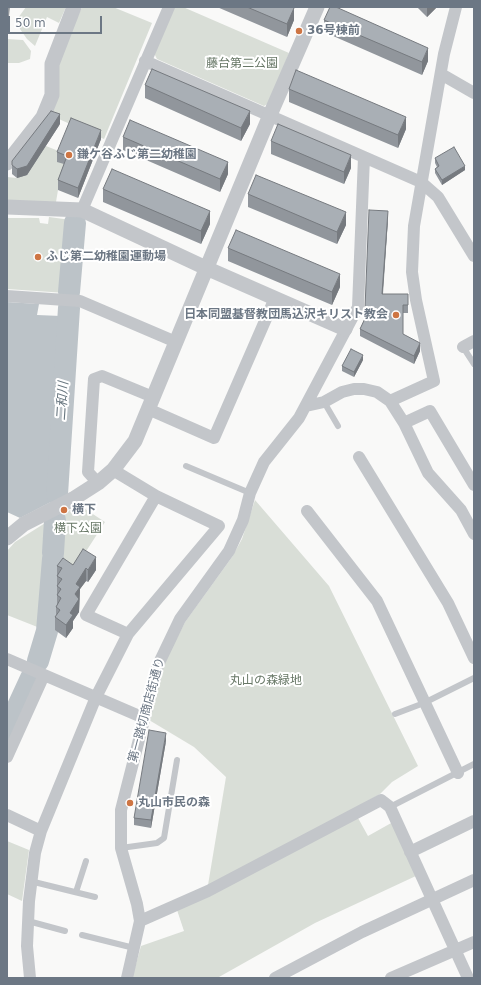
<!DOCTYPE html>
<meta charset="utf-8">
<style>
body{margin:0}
#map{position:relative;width:481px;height:985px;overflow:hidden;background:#f9f9f8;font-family:"DejaVu Sans",sans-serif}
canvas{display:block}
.frame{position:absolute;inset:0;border:8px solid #6c7784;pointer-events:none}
.scale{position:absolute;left:8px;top:16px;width:94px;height:18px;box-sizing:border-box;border:2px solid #6c7784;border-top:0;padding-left:5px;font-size:12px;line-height:14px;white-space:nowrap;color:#6c7784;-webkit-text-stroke:3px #fff;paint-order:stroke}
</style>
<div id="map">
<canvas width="481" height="985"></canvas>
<div class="frame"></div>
<div class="scale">50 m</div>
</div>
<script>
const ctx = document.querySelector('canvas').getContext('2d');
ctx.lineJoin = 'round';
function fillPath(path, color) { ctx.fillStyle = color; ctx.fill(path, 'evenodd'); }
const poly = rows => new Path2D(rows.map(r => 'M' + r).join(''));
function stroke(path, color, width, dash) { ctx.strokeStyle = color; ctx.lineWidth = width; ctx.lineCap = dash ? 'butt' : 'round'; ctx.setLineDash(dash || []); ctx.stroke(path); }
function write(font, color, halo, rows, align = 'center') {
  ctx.font = font + ' "DejaVu Sans","Noto Sans JP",sans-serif'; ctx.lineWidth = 4; ctx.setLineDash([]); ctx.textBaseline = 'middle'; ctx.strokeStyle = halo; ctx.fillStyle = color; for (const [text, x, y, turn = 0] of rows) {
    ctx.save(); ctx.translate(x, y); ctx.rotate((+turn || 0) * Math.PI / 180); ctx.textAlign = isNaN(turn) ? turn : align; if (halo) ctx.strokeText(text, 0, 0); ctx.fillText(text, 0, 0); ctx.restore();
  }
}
const green = poly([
 [26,7,66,7,59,23,47,17,35,46,27,39,20,29,18,18],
 [82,7,113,7,152,23,104,139,52,116,57,63],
 [174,7,183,7,289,53,269,103,264,106,157,59,154,53],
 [7,39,23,40,31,51,30,59,19,63,7,63],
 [46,146,61,152,67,166,58,190,56,202,7,201,7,177,17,178],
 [49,217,71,220,66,293,7,289,7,218,39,218,40,223,48,224],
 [255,500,329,586,418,766,392,782,380,794,353,809,368,836,393,822,418,875,315,923,219,977,132,978,141,946,184,931,177,910,206,897,226,777,194,747,149,720,162,667,185,622,232,557,242,539],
 [79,505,105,522,72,573,57,564,61,515],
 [50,520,45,630,7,615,7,551,15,542],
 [7,841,29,850,22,901,7,894]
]);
const water = poly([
 [7,302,39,304,37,315,61,316,51,502,20,518,7,512]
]);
const river = poly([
 [69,292,75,223],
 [57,494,69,308],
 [53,553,55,520],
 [38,661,47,631,53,559],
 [7,730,31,678]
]);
const service = poly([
 [463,347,474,364],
 [324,402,338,426],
 [186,466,250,493],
 [395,714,424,703,474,678],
 [390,807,474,764],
 [121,848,157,843,164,838,177,760],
 [30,881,95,897],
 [76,892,86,861],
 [28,921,65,931],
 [82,935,134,948]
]);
const minor = poly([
 [145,61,421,182,438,197,474,256],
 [441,74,474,93],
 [82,210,169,7],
 [7,296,80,301,176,342],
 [463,347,474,341],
 [390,401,434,381,416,300,412,272,414,226,444,54,456,7],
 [306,406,324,402,342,392,354,389,364,389,377,392,390,401,404,423,428,473,461,510,474,534],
 [148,409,214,438,275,298],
 [404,423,430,411,474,485],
 [359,457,448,603,474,658],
 [98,483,88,472,94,379,102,376,153,397],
 [307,511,377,601,458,773],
 [128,634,86,615,156,496],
 [7,659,144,718],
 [7,757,44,675],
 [7,815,41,831],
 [410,852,474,821],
 [140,921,208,891,381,800,390,807,468,978],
 [30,978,27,946,29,901,35,853,41,831,96,697,128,634,219,526,156,496,113,470],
 [127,978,140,921,137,904,121,848,121,810,158,665,180,619,229,551,243,520,250,493,264,462,299,418,358,307,364,157],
 [275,978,362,932,474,880],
 [391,978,474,942]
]);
const tertiary = poly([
 [7,163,43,117,52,95,52,64,74,7],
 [7,207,82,210,206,268,345,329],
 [7,538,24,524,73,499,98,483,113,470,135,441,270,115,317,7]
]);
const wall = poly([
 [7,7,10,7,9,16,7,16],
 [217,7,292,7,294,20,287,37],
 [417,7,437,7,427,17],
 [324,20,428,61,422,75,324,32],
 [145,85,250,124,241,141,145,98],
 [289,89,406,129,398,148,289,102],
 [60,124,27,175,17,178,12,174,12,161],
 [123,137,228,174,220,192,123,150],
 [101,139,78,198,58,190,58,180,64,164,57,162,57,152],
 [271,141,351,168,344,184,271,154],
 [435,158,465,170,442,185,435,173,435,169,437,167,435,163],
 [103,189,210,224,201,244,103,202],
 [248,194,346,225,337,244,248,207],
 [388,219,383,294,408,294,408,313,403,313,403,334,420,351,414,364,360,336,360,329,366,316,365,308],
 [228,248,340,287,332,305,228,261],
 [363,360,354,377,342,371,342,366],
 [73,565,96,570,88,582,86,581,80,589,79,612,73,621,73,628,66,638,55,630,55,617,56,616,56,607,57,605,57,566],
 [166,741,151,828,134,825,134,818]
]);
const shadedWall = poly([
 [427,7,437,7,427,17],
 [294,8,294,20,287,37,287,24],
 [428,48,428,61,422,75,422,62],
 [250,111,250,124,241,141,241,128],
 [60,114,60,124,27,175,17,178,17,169],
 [406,117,406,129,398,148,398,135],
 [101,130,101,139,78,198,78,188],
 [351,155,351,168,344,184,344,172],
 [228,162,228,174,220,192,220,179],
 [465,166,465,170,442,185,442,180],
 [210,211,210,224,201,244,201,231],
 [388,211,388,219,382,302,382,294],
 [346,212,346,225,337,244,337,232],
 [340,274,340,287,332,305,332,292],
 [420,343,420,351,414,364,414,356],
 [363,355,363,360,354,377,354,372],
 [96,557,96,570,88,582,88,570],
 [86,568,86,581,80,589,79,612,73,621,73,628,66,638,66,625,75,594,76,584],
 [166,733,166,741,151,828,151,820]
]);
const building = poly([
 [247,7,292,7,294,8,287,24,247,7],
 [330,7,336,7,428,48,422,62,324,20,330,7],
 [152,69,250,111,241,128,145,85,152,69],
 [296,70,406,117,398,135,289,89,296,70],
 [51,111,60,114,27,166,17,169,12,165,12,161,51,111],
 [71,118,101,130,78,188,58,180,67,156,57,152,71,118],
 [130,120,228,162,220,179,123,137,130,120],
 [278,124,351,155,344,172,271,141,278,124],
 [454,147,465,166,442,180,435,169,439,166,435,158,454,147],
 [112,169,210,211,201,231,103,189,112,169],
 [256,175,346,212,337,232,248,194,256,175],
 [369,210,388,211,382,294,408,294,408,305,403,305,403,334,420,343,414,356,360,329,369,310,365,308,369,210],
 [236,230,340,274,332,292,228,248,236,230],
 [351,349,363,355,354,372,342,366,351,349],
 [83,549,96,557,88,570,86,568,76,584,80,587,75,594,79,599,70,613,73,615,66,625,55,617,60,610,56,607,61,598,57,595,61,589,57,586,62,579,57,576,62,568,57,566,63,558,73,565,83,549],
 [149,730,166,733,151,820,134,818,149,730]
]);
const markers = [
 [299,31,4,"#ce7543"],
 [69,155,4,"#ce7543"],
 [38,257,4,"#ce7543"],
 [396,315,4,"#ce7543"],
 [64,510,4,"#ce7543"],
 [130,803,4,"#ce7543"]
];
const poiNames = [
 ["36号棟前",307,31],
 ["鎌ケ谷ふじ第二幼稚園",77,155],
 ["ふじ第二幼稚園運動場",46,257],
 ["日本同盟基督教団馬込沢キリスト教会",388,315,"right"],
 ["横下",72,510],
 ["丸山市民の森",138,803]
];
const parkNames = [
 ["藤台第二公園",242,64],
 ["横下公園",78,529],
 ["丸山の森緑地",266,681]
];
const streetNames = [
 ["第一踏切商店街通り",147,710,-75]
];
const waterNames = [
 ["二和川",63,401,-86]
];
fillPath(green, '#d9ded7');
fillPath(water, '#bcc3c8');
stroke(river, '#bcc3c8', 22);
stroke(service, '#c3c6ca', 6);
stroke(minor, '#c3c6ca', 12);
stroke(tertiary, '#c3c6ca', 15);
fillPath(wall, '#91969c');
fillPath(shadedWall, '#767a7f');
fillPath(building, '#a9afb5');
stroke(building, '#767a7f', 1);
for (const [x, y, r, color] of markers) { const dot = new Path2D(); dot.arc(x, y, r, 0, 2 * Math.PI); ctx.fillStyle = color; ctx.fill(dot); stroke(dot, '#fff', 1.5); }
write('bold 12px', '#6c7784', '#fff', poiNames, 'left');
write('12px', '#677766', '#fff', parkNames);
write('12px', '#6c7784', '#fff', streetNames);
write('italic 13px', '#68767f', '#fff', waterNames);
</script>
